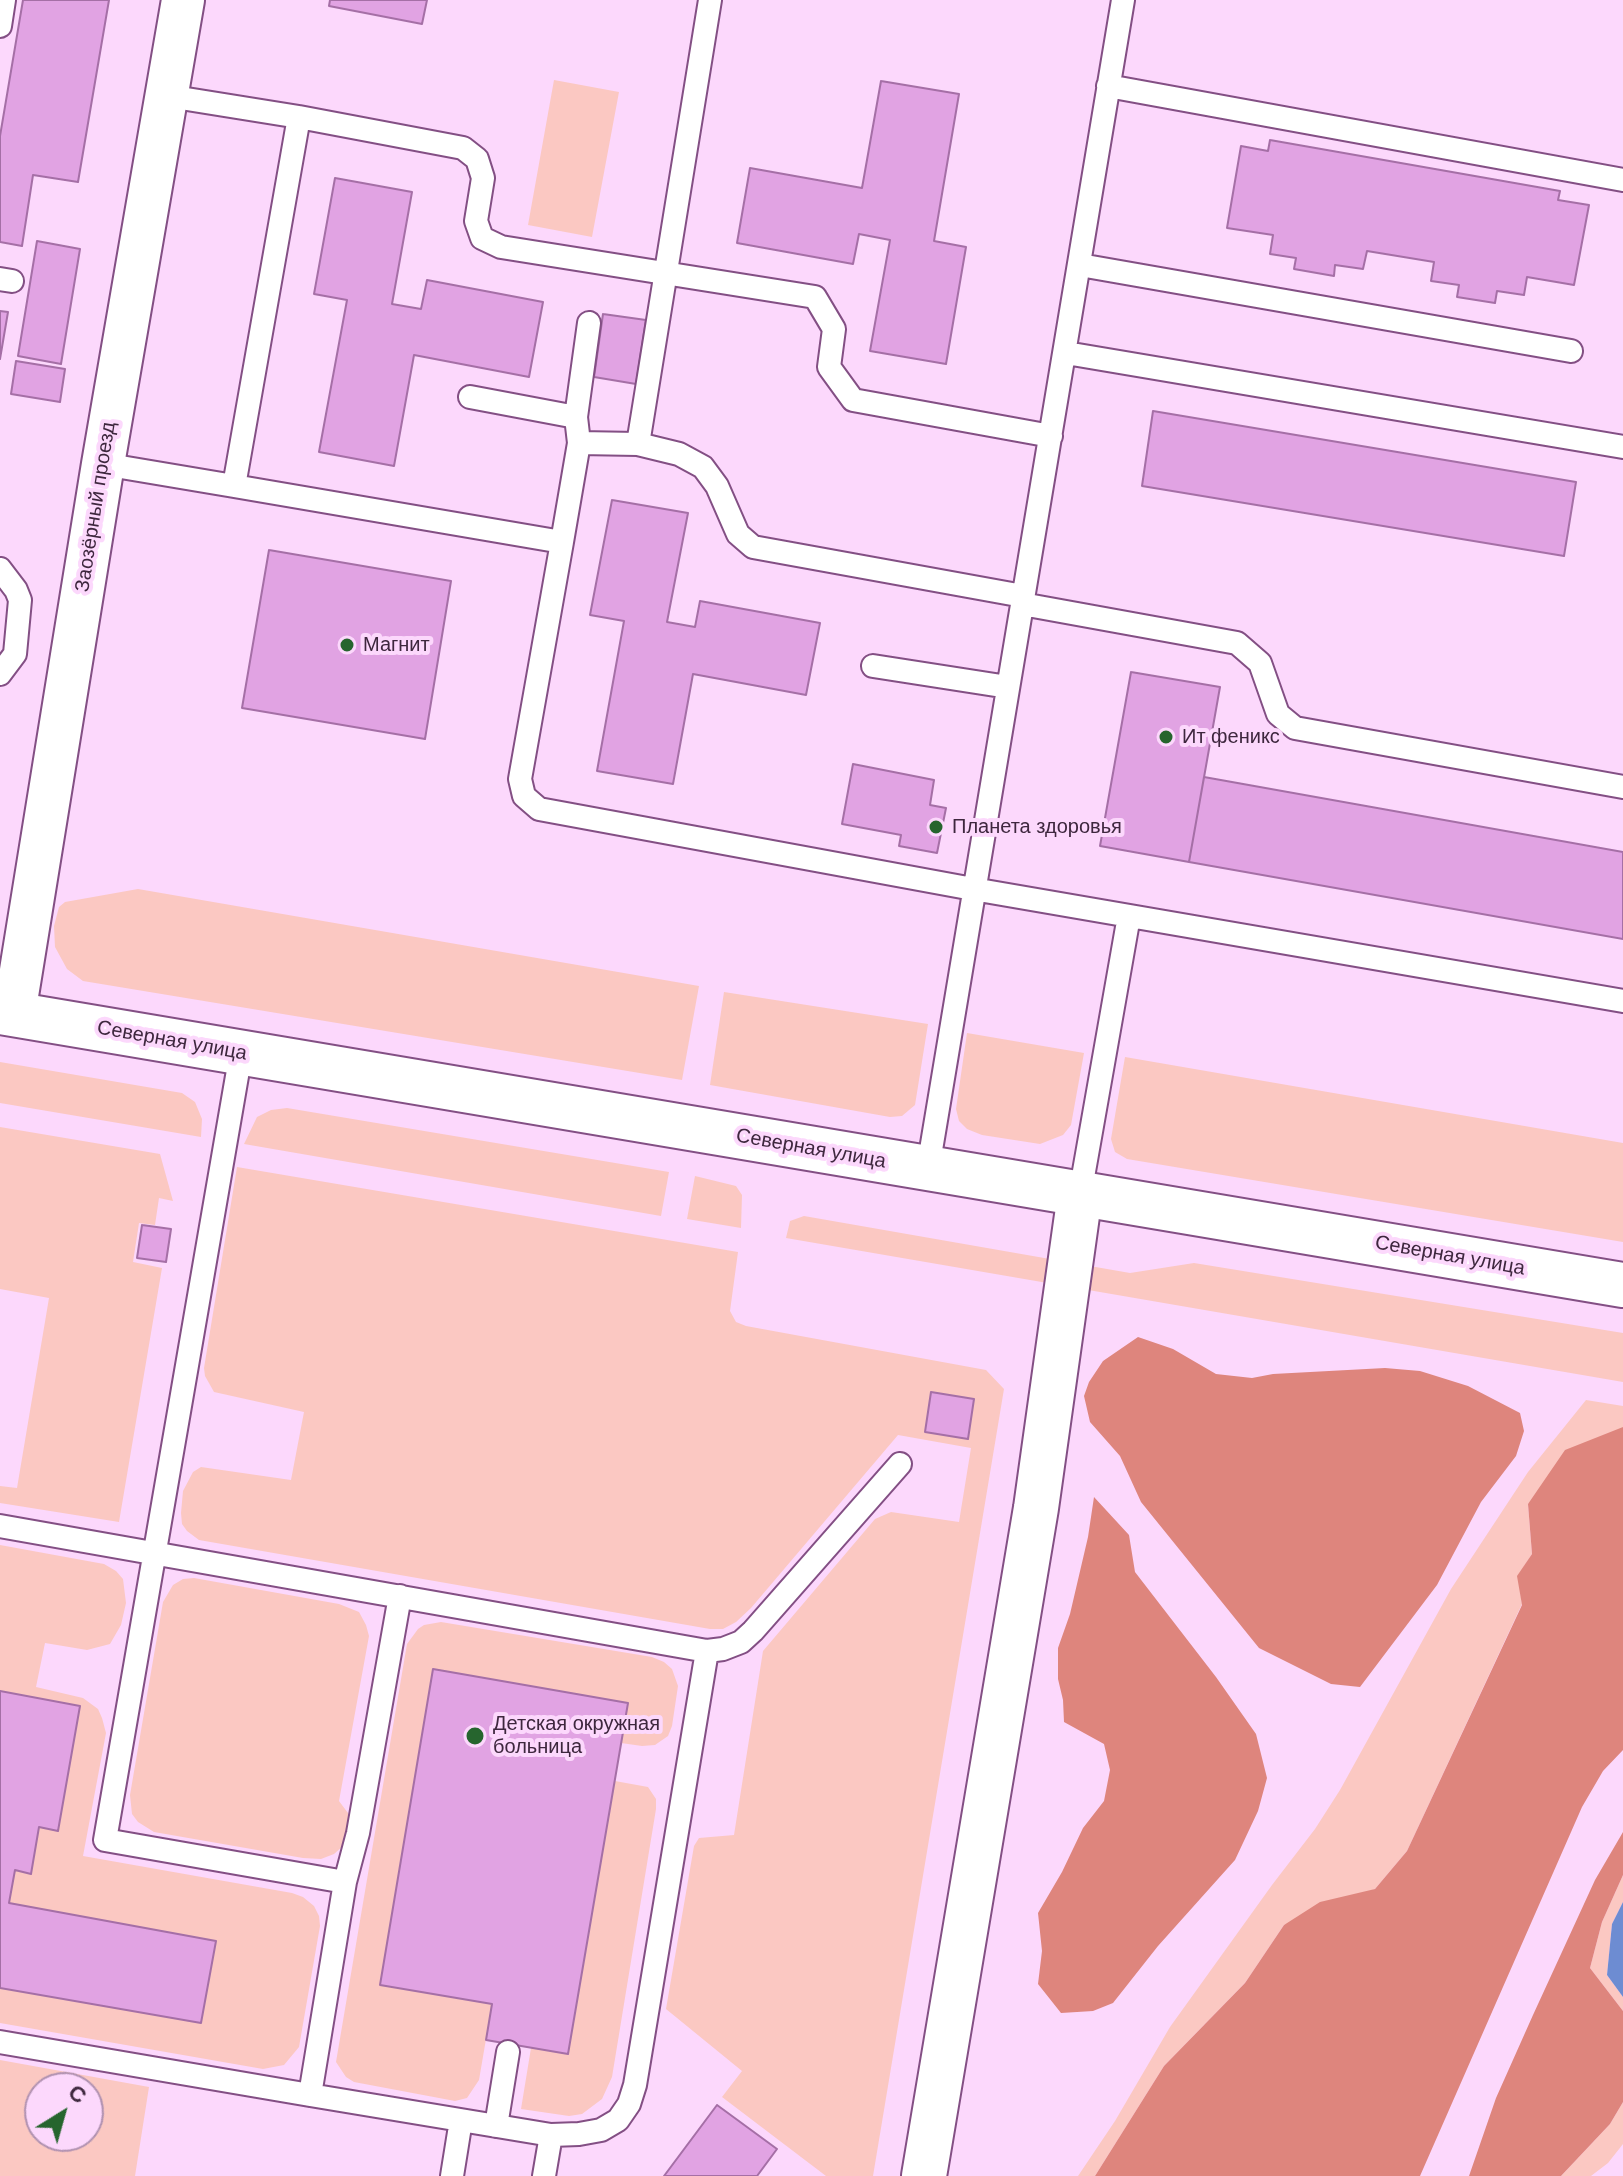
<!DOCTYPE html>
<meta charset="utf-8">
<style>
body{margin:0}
#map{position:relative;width:1623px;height:2176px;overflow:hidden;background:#fcd8fc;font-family:Helvetica,sans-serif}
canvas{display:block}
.north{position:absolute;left:24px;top:2072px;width:80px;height:80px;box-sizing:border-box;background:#fcd8fc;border:2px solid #b091b0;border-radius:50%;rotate:37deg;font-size:22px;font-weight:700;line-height:32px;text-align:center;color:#3e273e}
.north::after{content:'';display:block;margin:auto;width:28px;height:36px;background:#26652e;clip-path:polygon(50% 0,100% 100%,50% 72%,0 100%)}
</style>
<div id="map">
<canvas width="1623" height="2176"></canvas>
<div class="north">С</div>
</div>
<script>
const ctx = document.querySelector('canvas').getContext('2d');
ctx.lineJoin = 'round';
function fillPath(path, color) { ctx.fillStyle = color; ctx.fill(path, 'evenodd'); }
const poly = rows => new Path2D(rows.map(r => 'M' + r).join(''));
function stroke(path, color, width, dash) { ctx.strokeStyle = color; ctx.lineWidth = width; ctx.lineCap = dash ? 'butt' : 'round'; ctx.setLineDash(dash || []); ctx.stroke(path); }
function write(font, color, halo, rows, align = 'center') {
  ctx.font = font + ' Helvetica,sans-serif'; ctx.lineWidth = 8; ctx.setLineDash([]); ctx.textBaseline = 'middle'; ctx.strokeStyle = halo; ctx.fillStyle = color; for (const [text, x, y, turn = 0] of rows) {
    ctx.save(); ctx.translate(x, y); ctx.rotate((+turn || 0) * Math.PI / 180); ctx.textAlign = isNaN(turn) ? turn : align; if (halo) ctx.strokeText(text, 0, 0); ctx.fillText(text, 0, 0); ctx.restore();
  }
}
const green = poly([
 [554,80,619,92,592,237,528,225],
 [138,889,699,986,682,1080,83,981,67,969,55,947,54,926,59,907,65,902],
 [724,992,928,1024,915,1105,902,1116,890,1117,710,1085],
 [967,1033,1084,1053,1071,1125,1063,1135,1040,1144,982,1135,967,1129,959,1121,956,1109],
 [1125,1057,1623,1143,1623,1242,1127,1159,1115,1152,1111,1139],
 [0,1062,182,1093,195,1102,202,1119,201,1137,0,1103],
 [287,1108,669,1172,661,1216,244,1144,257,1117,271,1110],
 [0,1127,160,1154,173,1201,159,1198,155,1225,139,1223,133,1262,162,1268,119,1522,0,1503,0,1486,17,1488,49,1298,0,1289],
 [237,1167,738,1252,730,1311,736,1322,746,1326,986,1370,1004,1389,873,2176,826,2176,722,2097,742,2071,666,2009,694,1846,699,1838,734,1835,763,1651,875,1519,891,1512,959,1522,971,1448,898,1435,751,1608,736,1622,723,1629,710,1629,199,1540,187,1531,182,1524,181,1513,183,1491,193,1472,201,1467,291,1480,304,1412,214,1392,205,1376,204,1368],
 [695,1176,736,1186,742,1195,741,1228,687,1219],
 [804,1216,1130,1273,1194,1263,1623,1333,1623,1382,786,1238,790,1221],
 [1586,1400,1623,1406,1623,1427,1528,1504,1532,1554,1518,1576,1522,1604,1407,1851,1375,1889,1284,1925,1245,1983,1164,2066,1095,2176,1078,2176,1115,2121,1170,2027,1272,1885,1315,1829,1340,1790,1451,1589,1528,1472],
 [0,1545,104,1564,116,1571,123,1579,126,1603,121,1625,110,1644,87,1650,45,1643,36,1687,83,1698,98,1709,102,1718,106,1733,83,1856,292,1893,303,1897,314,1906,319,1916,320,1926,299,2047,284,2065,263,2069,0,2023,0,1988,201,2023,215,1941,9,1903,15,1870,31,1873,39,1827,58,1830,80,1706,0,1691],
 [194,1578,339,1604,359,1612,366,1625,369,1636,339,1801,348,1813,351,1825,343,1846,334,1854,321,1859,303,1858,154,1832,138,1822,132,1814,130,1795,163,1602,173,1585,183,1579],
 [441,1622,652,1657,664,1662,672,1669,678,1686,672,1726,668,1736,655,1745,642,1746,621,1743,627,1703,433,1670,380,1985,492,2004,479,2080,467,2098,455,2101,354,2082,346,2077,336,2062,407,1644,418,1629,424,1625],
 [615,1781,648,1787,656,1799,656,1809,612,2077,602,2099,582,2114,569,2116,521,2109,531,2048,568,2054],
 [1623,1875,1623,1902,1612,1924,1607,1975,1623,1997,1623,2011,1590,1968,1602,1922],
 [0,2060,149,2087,135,2176,0,2176],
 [88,2088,88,2136,40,2136,40,2088],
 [1623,2102,1623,2144,1608,2163,1591,2176,1561,2176,1610,2124]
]);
const forest = poly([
 [1138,1337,1173,1349,1216,1374,1252,1378,1273,1374,1385,1368,1420,1371,1468,1386,1520,1413,1524,1431,1516,1456,1481,1502,1437,1585,1360,1687,1331,1684,1259,1648,1141,1502,1120,1456,1090,1422,1084,1396,1089,1382,1103,1361],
 [1623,1427,1623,1750,1603,1771,1582,1807,1420,2176,1095,2176,1164,2066,1245,1983,1284,1925,1320,1902,1375,1889,1407,1851,1522,1605,1517,1576,1532,1554,1528,1504,1565,1450],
 [1094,1497,1129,1535,1135,1572,1216,1677,1256,1734,1267,1778,1258,1811,1235,1860,1158,1946,1113,2003,1093,2011,1061,2013,1038,1984,1042,1951,1038,1913,1062,1872,1083,1828,1104,1801,1110,1770,1104,1744,1064,1722,1063,1700,1058,1679,1058,1648,1070,1614,1088,1537],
 [1623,1832,1623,1875,1602,1922,1590,1968,1623,2011,1623,2102,1610,2124,1561,2176,1469,2176,1496,2098,1533,2015,1595,1880]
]);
const water = poly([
 [1623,1902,1623,1997,1607,1975,1612,1924]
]);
const building = poly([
 [23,0,109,0,78,182,33,175,22,246,0,242,0,136,23,0],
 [330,0,427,0,422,24,329,6,330,0],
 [881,81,959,94,934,241,966,247,946,364,870,351,890,240,859,234,853,264,737,243,750,168,862,188,881,81],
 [1270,140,1560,191,1558,200,1589,205,1574,285,1527,277,1524,295,1497,291,1495,303,1457,297,1459,285,1431,281,1434,262,1367,251,1363,269,1335,265,1334,276,1294,269,1296,258,1270,254,1273,235,1227,228,1241,146,1268,151,1270,140],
 [335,178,412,192,392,304,421,309,427,280,543,302,529,377,414,355,394,466,319,452,347,300,314,294,335,178],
 [37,241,80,249,61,364,18,356,37,241],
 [0,311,8,312,0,359,0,311],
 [603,314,646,320,636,384,594,377,603,314],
 [16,361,65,369,60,402,11,394,16,361],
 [1153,411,1576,482,1564,556,1142,486,1153,411],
 [612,500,688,513,667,622,695,627,700,601,820,623,806,695,693,674,673,784,597,771,624,621,590,615,612,500],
 [269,550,451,581,425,739,242,708,269,550],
 [1131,672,1220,687,1189,862,1100,846,1131,672],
 [853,764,934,780,930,805,946,808,937,853,899,846,901,835,842,824,853,764],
 [1204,777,1623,852,1623,939,1189,862,1204,777],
 [142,1225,171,1229,166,1262,137,1258,142,1225],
 [931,1392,974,1399,968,1439,925,1432,931,1392],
 [433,1669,628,1703,568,2054,486,2040,492,2004,380,1985,433,1669],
 [0,1691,80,1706,58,1831,39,1827,31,1874,15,1870,9,1903,216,1941,201,2023,0,1988,0,1691],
 [717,2105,777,2149,757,2176,664,2176,717,2105]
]);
const service = poly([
 [0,26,4,0],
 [1108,86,1623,180],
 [168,96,299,117,234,486,562,542,520,779,524,796,539,809,973,889,1623,1001],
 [299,117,463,148,477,159,483,178,476,221,482,238,501,247,815,297,834,329,829,367,853,400,1051,436],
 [1080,265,1571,351],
 [0,279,12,281],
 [1066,353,1623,447],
 [470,397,576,417],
 [579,443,576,417,589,323],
 [638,444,679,454,703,467,717,486,738,534,753,547,1023,596],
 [103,464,234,486],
 [562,542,579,443,638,444,710,0],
 [0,569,16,590,20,600,15,654,0,674],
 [1022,604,1237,643,1260,663,1278,714,1295,728,1623,787],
 [873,666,1008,687],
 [928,1168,1123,0],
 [1080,1194,1129,916],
 [0,1526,707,1651,635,2085,629,2104,618,2120,601,2130,579,2134,551,2135,310,2095],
 [707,1651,723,1649,741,1642,753,1631,900,1464],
 [345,1882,358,1833,400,1596],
 [0,2042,310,2095,345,1882,105,1840,241,1053],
 [496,2126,508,2052],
 [452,2176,461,2120],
 [544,2176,551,2135]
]);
const minor = poly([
 [14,1014,103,464,183,0]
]);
const tertiary = poly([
 [924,2176,1036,1508,1080,1194]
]);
const secondary = poly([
 [0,1012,1623,1285]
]);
const markers = [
 [347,645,8,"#26652e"],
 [1166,737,8,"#26652e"],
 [936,827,8,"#26652e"],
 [475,1736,10,"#26652e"]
];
const streetNames = [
 ["Заозёрный проезд",96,507,-81],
 ["Северная улица",172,1041,10],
 ["Северная улица",811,1149,10],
 ["Северная улица",1450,1256,10]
];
const poiNames = [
 ["Магнит",363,645],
 ["Ит феникс",1182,737],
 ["Планета здоровья",952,827],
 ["Детская окружная",493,1724],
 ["больница",493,1747]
];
fillPath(green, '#fbc8c2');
fillPath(forest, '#de857d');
fillPath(water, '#6d8cd2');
fillPath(building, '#e1a3e3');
stroke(building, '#a56fa6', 2);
stroke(service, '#834f84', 26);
stroke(minor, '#834f84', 46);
stroke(tertiary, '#834f84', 48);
stroke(secondary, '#834f84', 48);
stroke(service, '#fff', 22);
stroke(minor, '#fff', 42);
stroke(tertiary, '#fff', 44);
stroke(secondary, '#fff', 44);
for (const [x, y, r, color] of markers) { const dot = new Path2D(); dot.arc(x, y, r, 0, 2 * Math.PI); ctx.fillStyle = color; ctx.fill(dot); stroke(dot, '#fcd8fc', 3); }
write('20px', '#3e273e', '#fcd8fc', streetNames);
write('20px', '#3e273e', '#fcd8fc', poiNames, 'left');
</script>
